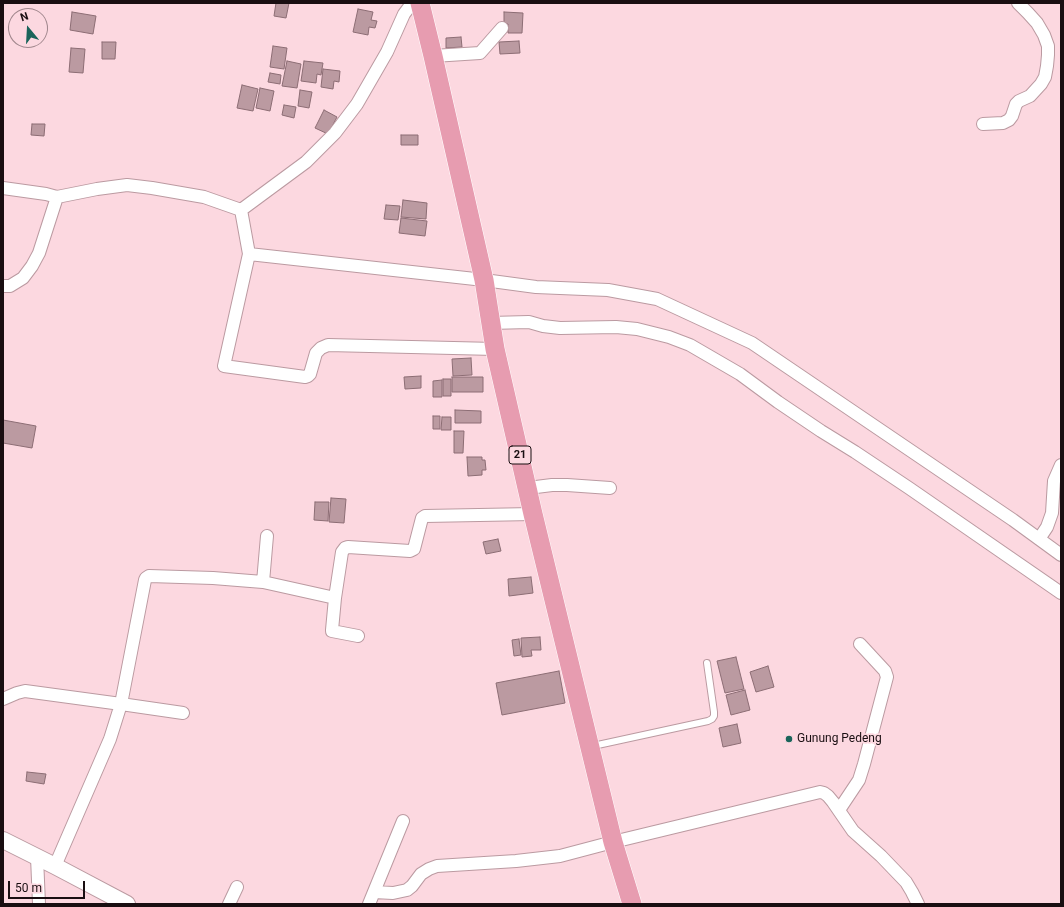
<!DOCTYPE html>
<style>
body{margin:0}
#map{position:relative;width:1064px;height:907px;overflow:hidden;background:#fcd8e0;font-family:Roboto,sans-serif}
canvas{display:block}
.frame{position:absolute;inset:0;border:4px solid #190e11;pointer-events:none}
.north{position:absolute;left:8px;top:8px;width:40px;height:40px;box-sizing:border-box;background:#fcd8e0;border:1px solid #a1878d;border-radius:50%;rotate:342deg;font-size:11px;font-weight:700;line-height:16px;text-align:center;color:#190e11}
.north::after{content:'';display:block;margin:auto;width:14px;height:18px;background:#1a645a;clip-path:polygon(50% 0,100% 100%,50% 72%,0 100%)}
.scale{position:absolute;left:8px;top:881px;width:77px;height:18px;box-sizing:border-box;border:2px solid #190e11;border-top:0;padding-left:5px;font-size:12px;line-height:14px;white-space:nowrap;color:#190e11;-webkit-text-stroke:3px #fcd8e0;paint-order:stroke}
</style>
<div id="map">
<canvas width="1064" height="907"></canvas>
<div class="frame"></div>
<div class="north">N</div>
<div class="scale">50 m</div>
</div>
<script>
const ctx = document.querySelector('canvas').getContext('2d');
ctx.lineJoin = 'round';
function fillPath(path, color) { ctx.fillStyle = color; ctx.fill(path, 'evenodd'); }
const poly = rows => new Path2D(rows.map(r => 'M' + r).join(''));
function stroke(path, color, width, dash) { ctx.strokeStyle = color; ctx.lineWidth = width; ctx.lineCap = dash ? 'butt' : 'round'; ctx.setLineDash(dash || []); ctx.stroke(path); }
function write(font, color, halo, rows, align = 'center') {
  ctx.font = font + ' Roboto,sans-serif'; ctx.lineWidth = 3.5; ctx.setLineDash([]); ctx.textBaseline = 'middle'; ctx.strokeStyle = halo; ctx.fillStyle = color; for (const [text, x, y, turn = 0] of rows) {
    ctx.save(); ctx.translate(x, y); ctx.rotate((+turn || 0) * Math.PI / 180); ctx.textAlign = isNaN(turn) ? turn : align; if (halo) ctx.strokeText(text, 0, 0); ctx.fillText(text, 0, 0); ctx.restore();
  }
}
const building = poly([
 [276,3,289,3,286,18,274,16,276,3],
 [358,9,373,12,371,20,377,21,375,28,369,27,368,35,353,32,358,9],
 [72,12,96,16,93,34,70,30,72,12],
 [504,12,523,13,522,33,508,33,508,24,504,24,504,12],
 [461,37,462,47,446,48,446,38,461,37],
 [519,41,520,53,500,54,499,42,519,41],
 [102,42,116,42,115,59,102,59,102,42],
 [273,46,287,48,284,69,270,67,273,46],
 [71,48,85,49,83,73,69,72,71,48],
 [287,61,301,64,297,88,282,86,287,61],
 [304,61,323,63,321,75,317,74,316,83,301,81,304,61],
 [323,69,340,71,339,82,334,81,333,89,321,87,323,69],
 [270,73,281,75,280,84,268,82,270,73],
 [242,85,258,89,253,111,237,108,242,85],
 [260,88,274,91,270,111,256,108,260,88],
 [300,90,312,92,309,108,298,106,300,90],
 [284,105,296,107,294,118,282,115,284,105],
 [324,110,337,117,328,134,315,128,324,110],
 [32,124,45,124,44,136,31,135,32,124],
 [401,135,418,135,418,145,401,145,401,135],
 [403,200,427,203,426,219,401,217,403,200],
 [386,205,400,206,398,220,384,219,386,205],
 [401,218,427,221,425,236,399,233,401,218],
 [471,358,472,375,453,376,452,359,471,358],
 [421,376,421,388,405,389,404,377,421,376],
 [452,377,483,377,483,392,452,392,452,377],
 [443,379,451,379,451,396,443,396,443,379],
 [442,380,442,397,433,397,433,381,442,380],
 [455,410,481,411,481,423,455,423,455,410],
 [433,416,440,416,440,429,433,429,433,416],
 [442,417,451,417,451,430,441,430,442,417],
 [3,420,36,426,32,448,3,443,3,420],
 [454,431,464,431,463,453,454,453,454,431],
 [467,457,482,457,482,460,485,460,486,470,482,470,482,475,468,476,467,457],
 [331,498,346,499,344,523,329,522,331,498],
 [315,502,329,502,328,521,314,520,315,502],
 [498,539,501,551,486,554,483,542,498,539],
 [531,577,533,593,509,596,508,579,531,577],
 [540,637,541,650,531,650,532,656,522,657,521,638,540,637],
 [519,639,521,655,514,656,512,640,519,639],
 [736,657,744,689,725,693,717,661,736,657],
 [768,666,774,687,756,692,750,672,768,666],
 [559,671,565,703,502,715,496,683,559,671],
 [745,690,750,710,731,715,726,695,745,690],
 [737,724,741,743,723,747,719,728,737,724],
 [27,772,46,774,44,784,26,781,27,772]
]);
const service = poly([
 [593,746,708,721,712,719,714,716,714,712,707,663]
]);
const minor = poly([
 [415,3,410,6,404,14,387,52,357,104,335,133,306,162,241,210,249,254,484,280,536,287,608,290,657,299,752,343,1013,520,1061,555],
 [433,56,480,53,502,28],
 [983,124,1003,123,1009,120,1012,116,1016,104,1019,101,1030,96,1041,84,1045,77,1047,66,1048,55,1048,46,1044,35,1037,23,1028,13,1018,3],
 [3,188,46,194,57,197,97,189,127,185,152,188,204,197,241,210],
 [249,254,224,366,305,377,308,376,310,374,316,353,321,348,328,345,495,349],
 [3,286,10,286,23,278,32,266,39,253,57,197],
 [490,323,529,322,543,326,560,328,616,327,637,329,669,337,690,345,740,374,778,402,821,431,855,452,909,488,1061,593],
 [528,488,552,485,567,485,610,488],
 [1039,539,1047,527,1052,513,1054,481,1061,465],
 [263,582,267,536],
 [335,598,332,630,332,631,358,636],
 [3,699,17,693,25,691,121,704,183,713],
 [839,810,859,780,864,764,887,677,885,671,860,644],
 [37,857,39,904],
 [55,866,110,739,121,704,145,580,146,578,149,576,213,578,263,582,335,598,342,552,345,548,348,547,410,551,414,549,422,518,425,516,533,514],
 [374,892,393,893,407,890,412,886,421,874,429,869,437,866,516,861,560,856,613,842,820,792,824,793,828,796,833,802,853,831,881,856,906,882,912,892,918,904],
 [229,904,237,887],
 [369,904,403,821]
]);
const secondary = poly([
 [3,840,55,866,127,904]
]);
const trunk = poly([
 [420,3,433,56,484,280,495,349,533,514,613,842,632,904]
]);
const markers = [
 [789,739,4,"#1a645a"]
];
const shields = [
 [520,455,22]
];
const shieldNames = [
 ["21",520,455]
];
const poiNames = [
 ["Gunung Pedeng",797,739]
];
fillPath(building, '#bb9aa1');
stroke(building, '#8c6d74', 1);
stroke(service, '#bb9aa1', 8);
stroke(minor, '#bb9aa1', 14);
stroke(secondary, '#bb9aa1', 18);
stroke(trunk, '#fff', 20);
stroke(service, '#fff', 6);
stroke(minor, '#fff', 12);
stroke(secondary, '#fff', 16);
stroke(trunk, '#e79cb0', 19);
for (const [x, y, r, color] of markers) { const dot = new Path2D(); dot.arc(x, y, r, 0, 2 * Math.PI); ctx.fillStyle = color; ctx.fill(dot); stroke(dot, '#fcd8e0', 1.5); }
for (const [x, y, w] of shields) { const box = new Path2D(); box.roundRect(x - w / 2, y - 9, w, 18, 3); ctx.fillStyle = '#fcd8e0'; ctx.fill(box); stroke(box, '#190e11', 1); }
write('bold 11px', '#190e11', null, shieldNames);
write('12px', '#190e11', '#fcd8e0', poiNames, 'left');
</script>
